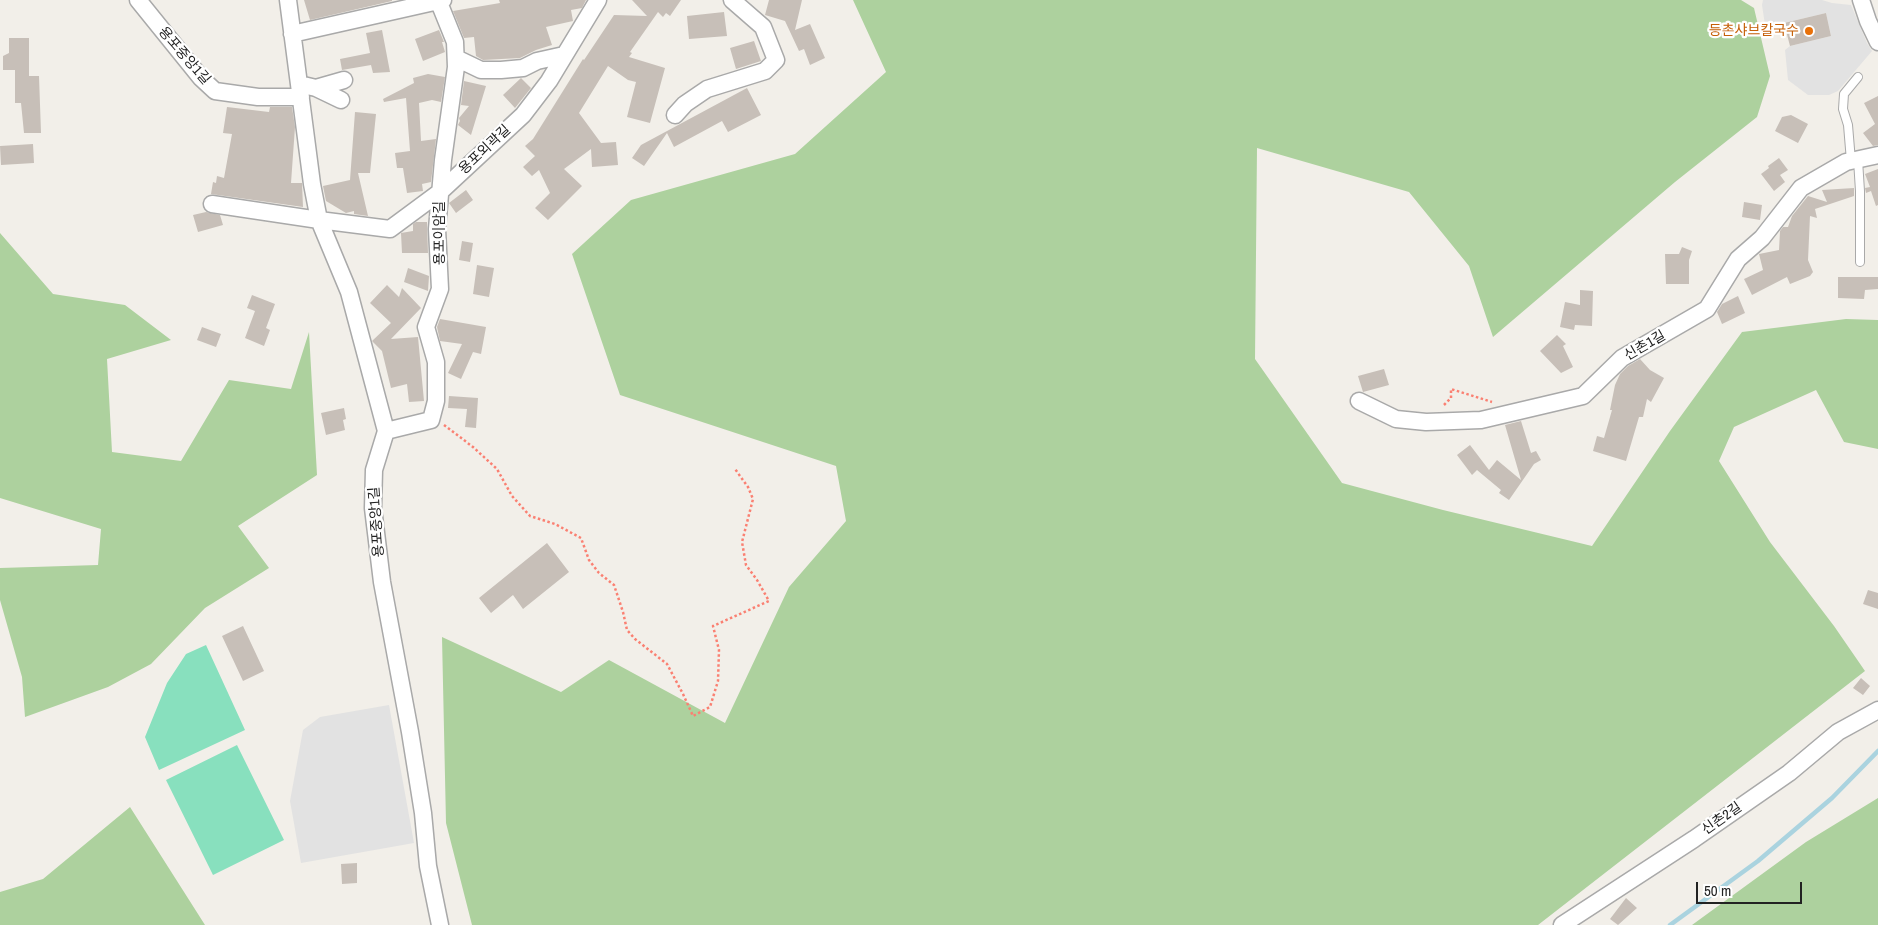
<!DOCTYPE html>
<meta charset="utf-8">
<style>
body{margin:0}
#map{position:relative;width:1878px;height:925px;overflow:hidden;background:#f2efe9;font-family:"Archivo Narrow",sans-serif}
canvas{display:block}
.scale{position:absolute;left:1696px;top:882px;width:106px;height:22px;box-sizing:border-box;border:2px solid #222;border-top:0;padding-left:6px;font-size:15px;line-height:18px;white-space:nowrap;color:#222;-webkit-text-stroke:4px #fff;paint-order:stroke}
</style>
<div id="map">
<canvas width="1878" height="925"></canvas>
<div class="scale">50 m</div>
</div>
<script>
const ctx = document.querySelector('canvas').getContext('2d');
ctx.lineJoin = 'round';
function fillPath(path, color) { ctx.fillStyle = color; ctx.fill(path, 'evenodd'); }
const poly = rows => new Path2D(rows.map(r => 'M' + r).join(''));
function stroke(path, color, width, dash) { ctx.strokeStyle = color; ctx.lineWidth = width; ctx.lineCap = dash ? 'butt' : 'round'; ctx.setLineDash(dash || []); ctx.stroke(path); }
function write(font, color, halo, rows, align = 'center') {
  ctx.font = font + ' "Archivo Narrow","Noto Sans KR",sans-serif'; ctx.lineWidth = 4.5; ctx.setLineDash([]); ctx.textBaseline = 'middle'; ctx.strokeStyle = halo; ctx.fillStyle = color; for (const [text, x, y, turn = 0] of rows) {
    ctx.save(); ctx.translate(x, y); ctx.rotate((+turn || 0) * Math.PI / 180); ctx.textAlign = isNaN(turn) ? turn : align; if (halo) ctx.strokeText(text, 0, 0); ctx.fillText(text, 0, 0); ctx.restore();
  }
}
const forest = poly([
 [853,0,1741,0,1754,8,1770,76,1757,117,1675,182,1493,337,1469,266,1409,192,1257,148,1255,359,1342,483,1443,510,1592,546,1670,431,1742,332,1846,319,1878,320,1878,449,1844,442,1816,390,1734,427,1719,461,1770,542,1834,626,1865,671,1538,925,472,925,446,823,442,637,561,692,609,660,725,723,789,587,846,521,836,466,620,395,572,254,631,200,795,154,886,72],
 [0,233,53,294,125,305,171,340,107,359,112,452,181,461,229,380,291,389,309,332,317,475,238,526,269,568,205,608,151,664,108,687,25,717,22,677,0,600,0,568,98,565,101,529,0,498],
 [1878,798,1878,925,1692,925,1806,842],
 [130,807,205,925,0,925,0,892,43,879]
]);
const pitch = poly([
 [206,645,245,730,159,770,145,737,167,683,186,654],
 [237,745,284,840,213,875,166,780]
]);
const parking = poly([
 [1763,0,1822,0,1832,3,1851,5,1867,43,1872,51,1838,91,1829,95,1808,95,1788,80,1785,50,1790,46,1831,36,1826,13,1784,23,1765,25,1762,5],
 [389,705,414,843,301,863,290,801,303,730,320,717]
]);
const stream = poly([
 [1670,925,1758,861,1832,798,1878,751]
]);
const building = poly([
 [304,0,392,0,392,1,310,20],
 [499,0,586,0,582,8,571,10,573,21,546,27,552,45,536,50,520,58,483,60,476,56,474,37,464,38,453,11,500,3],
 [632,0,681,0,670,16,666,13,663,17,658,12,630,52,632,53,629,57,665,68,650,123,627,117,636,82,628,80,608,66,579,113,601,143,616,142,618,165,592,167,591,149,564,169,582,186,548,220,535,208,550,193,539,170,532,176,523,167,535,156,525,146,533,139,583,59,584,60,614,15,647,16],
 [769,0,802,0,795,30,810,24,825,58,810,65,804,49,799,51,785,21,765,15],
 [724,12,727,36,689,39,687,16],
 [1826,13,1831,36,1790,46,1784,23],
 [382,30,390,72,373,73,371,65,342,70,340,59,370,53,366,33],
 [439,30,444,42,442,42,445,52,423,61,415,39],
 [9,38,29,38,29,76,39,76,41,133,24,133,21,103,15,103,15,70,3,70,3,56,9,53],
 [754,41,761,61,736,69,730,48],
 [428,74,445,77,441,102,432,100,419,103,421,141,436,139,431,182,422,184,423,191,407,193,403,168,397,168,395,153,410,151,406,98,384,102,383,99,414,83,413,78],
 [521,78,531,88,515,108,503,95],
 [464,81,486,86,471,135,458,125,460,121,459,118,469,106,461,105],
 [747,88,761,115,728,132,722,121,674,147,667,133,644,166,632,158,641,145],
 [1878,96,1878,145,1873,146,1863,133,1875,124,1864,103],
 [227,107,269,112,270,107,292,107,295,127,291,183,302,183,303,207,211,194,213,182,216,183,217,176,224,178,232,134,223,133],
 [355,112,376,114,370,173,358,173,368,216,354,214,354,211,346,213,326,201,323,186,350,180],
 [1791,115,1808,124,1798,143,1775,131,1782,117],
 [33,144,34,163,1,165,0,146],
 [1779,158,1788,170,1780,175,1785,182,1774,191,1761,174,1769,168,1768,166],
 [1878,169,1878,205,1876,206,1871,191,1866,193,1865,188,1870,187,1865,174],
 [1854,188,1854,196,1815,209,1817,218,1810,216,1808,260,1813,272,1810,276,1790,284,1787,277,1752,295,1744,279,1763,270,1759,254,1779,250,1780,231,1783,227,1788,227,1792,216,1808,196,1827,202,1822,190],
 [466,190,473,200,456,213,449,203],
 [1744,202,1762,205,1760,220,1742,217],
 [206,212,220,215,223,225,198,232,193,215],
 [416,222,427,222,428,253,402,253,401,233,413,231,413,224],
 [462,241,473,243,470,262,459,260],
 [1682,247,1692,251,1689,260,1689,284,1666,284,1665,254,1679,254],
 [477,265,494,268,489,297,473,294],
 [408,268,429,276,428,291,404,282],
 [1838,277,1878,277,1878,289,1865,290,1864,299,1838,298],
 [387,285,399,297,402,288,421,308,391,339,418,337,424,401,409,402,407,384,391,388,382,351,372,341,391,323,370,303],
 [1580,290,1593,291,1592,326,1575,325,1574,330,1560,327,1565,302,1580,305],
 [252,295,275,304,266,328,270,330,264,346,245,338,255,311,247,308],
 [1738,296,1745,313,1722,324,1717,312,1722,304],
 [440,319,486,327,481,354,473,352,461,379,448,373,462,344,440,341,437,327],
 [202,327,221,334,216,347,197,340],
 [1557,335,1566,344,1563,346,1573,367,1561,373,1540,351],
 [1640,359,1650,370,1664,378,1651,402,1647,399,1643,417,1639,417,1626,461,1593,451,1597,436,1604,438,1612,410,1610,410,1615,385,1620,374,1628,366],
 [1384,369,1389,385,1363,392,1358,376],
 [449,396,478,398,476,428,465,427,467,409,448,408],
 [344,408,346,419,343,420,345,430,326,435,321,413],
 [1521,421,1531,453,1536,451,1541,460,1534,464,1509,500,1499,493,1501,490,1477,470,1472,475,1457,455,1470,445,1489,470,1497,460,1521,480,1505,425],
 [547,543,569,572,523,609,513,595,491,613,479,598],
 [1868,590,1878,593,1878,609,1863,604],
 [243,626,264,671,243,681,222,636],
 [1861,678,1870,686,1863,695,1853,688],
 [357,863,357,883,342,884,341,864],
 [1626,898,1637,908,1618,925,1610,919]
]);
const path = poly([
 [1444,405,1451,398,1451,389,1492,402],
 [444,425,473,447,497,469,512,496,530,516,555,524,581,538,589,560,599,573,614,585,623,612,627,630,635,639,667,664,683,694,693,716,710,707,718,681,719,650,713,626,769,601,757,580,746,565,742,542,753,499,748,487,735,469]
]);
const service = poly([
 [1858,160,1860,191,1860,262],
 [1851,161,1848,125,1843,109,1844,94,1858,77]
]);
const minor = poly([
 [138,0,201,78,215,91,258,97,301,97],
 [288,0,312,184,319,220,349,292,386,431,374,470,373,508,382,582,410,732,423,813,428,866,440,925],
 [1861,0,1868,21,1878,42],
 [292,34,443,0],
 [456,58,481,70,501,70,523,68,537,61,564,55],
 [299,84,316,88,341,100],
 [316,88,344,80],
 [675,115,685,104,707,89,765,71,776,60,763,27,732,0],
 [212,204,319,220,390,229,440,192,523,115,549,81,598,0],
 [1359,401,1396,419,1426,422,1481,420,1583,396,1622,358,1707,309,1738,259,1762,238,1801,188,1846,162,1878,155],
 [386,431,431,420,436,401,436,362,426,327,440,289,437,229,443,160,456,67,455,42,438,0],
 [1562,925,1694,839,1789,773,1838,732,1878,710]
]);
const markers = [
 [1809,31,5,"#e8710a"]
];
const foodNames = [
 ["등촌샤브칼국수",1799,31]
];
const streetNames = [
 ["용포중앙1길",184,56,49],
 ["용포외곽길",485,150,-43],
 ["용포이암길",440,233,-90],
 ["신촌1길",1645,346,-30],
 ["용포중앙1길",377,522,-94],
 ["신촌2길",1722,819,-35]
];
fillPath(forest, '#add19e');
fillPath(pitch, '#88e0be');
fillPath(parking, '#e2e2e2');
stroke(stream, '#aad3df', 4.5);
fillPath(building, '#c7bfb8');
stroke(service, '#a9a9a9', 10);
stroke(minor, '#a9a9a9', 19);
stroke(path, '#fa8072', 2.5, [2.5, 2.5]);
stroke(service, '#fff', 8);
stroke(minor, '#fff', 16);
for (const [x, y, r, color] of markers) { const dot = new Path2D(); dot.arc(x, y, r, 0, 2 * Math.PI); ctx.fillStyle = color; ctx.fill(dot); stroke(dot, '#fff', 2); }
write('14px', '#c56008', '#fff', foodNames, 'right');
write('14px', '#222', '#fff', streetNames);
</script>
